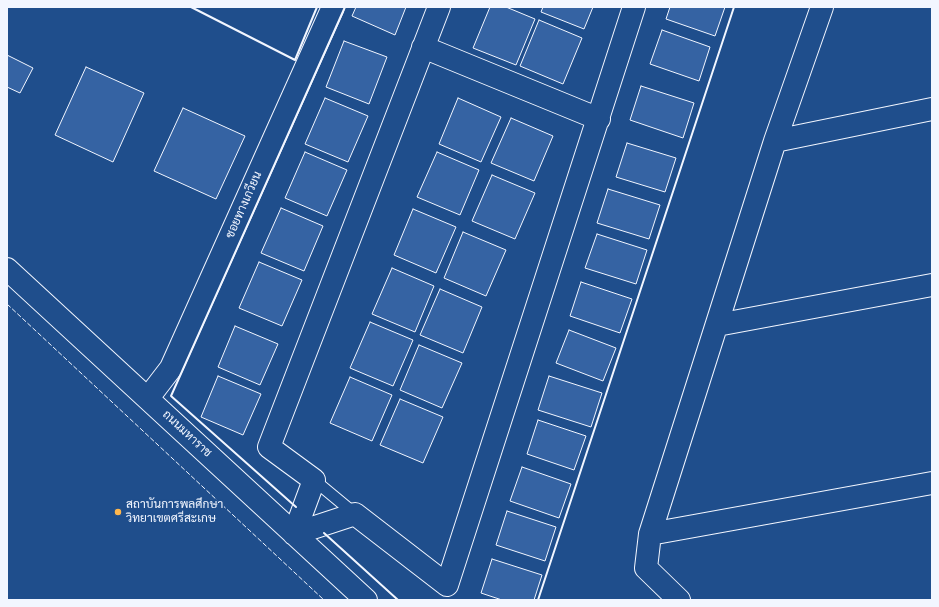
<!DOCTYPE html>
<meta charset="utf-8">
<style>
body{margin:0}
#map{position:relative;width:939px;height:607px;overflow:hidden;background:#1f4e8c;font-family:"Fira Sans Condensed",sans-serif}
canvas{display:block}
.frame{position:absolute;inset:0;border:8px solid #f2f6ff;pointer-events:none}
</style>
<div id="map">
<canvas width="939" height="607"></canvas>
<div class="frame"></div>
</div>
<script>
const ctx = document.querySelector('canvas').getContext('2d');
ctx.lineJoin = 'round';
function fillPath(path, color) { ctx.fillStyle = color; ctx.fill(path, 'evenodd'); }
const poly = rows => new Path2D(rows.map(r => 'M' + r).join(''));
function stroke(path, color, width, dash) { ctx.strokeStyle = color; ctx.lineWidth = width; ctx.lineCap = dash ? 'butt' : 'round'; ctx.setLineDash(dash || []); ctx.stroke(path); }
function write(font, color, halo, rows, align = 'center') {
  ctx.font = font + ' "Fira Sans Condensed",Sarabun,sans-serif'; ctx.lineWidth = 3; ctx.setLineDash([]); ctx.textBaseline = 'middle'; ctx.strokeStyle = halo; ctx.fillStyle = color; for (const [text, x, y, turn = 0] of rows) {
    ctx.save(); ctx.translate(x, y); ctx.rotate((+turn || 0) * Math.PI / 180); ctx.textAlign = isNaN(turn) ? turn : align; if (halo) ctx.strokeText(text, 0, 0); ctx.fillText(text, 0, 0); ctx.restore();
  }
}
const building = poly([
 [356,7,406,7,395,35,352,16,356,7],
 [490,7,506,7,535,19,516,65,473,48,490,7],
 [543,7,593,7,584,29,541,12,543,7],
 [670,7,725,7,715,36,666,19,670,7],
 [539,20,582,38,563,84,520,66,539,20],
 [662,30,710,47,699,81,650,64,662,30],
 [344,41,387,57,369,104,326,87,344,41],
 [7,55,33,68,20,93,7,87,7,55],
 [86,67,144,93,113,162,55,135,86,67],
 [641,86,694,103,683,138,630,120,641,86],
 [325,98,368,116,348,162,305,144,325,98],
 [458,98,501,117,481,162,439,144,458,98],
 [183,108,245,136,216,199,154,171,183,108],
 [511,118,553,136,534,181,491,163,511,118],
 [627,143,676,158,665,192,616,177,627,143],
 [305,152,347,170,327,216,285,198,305,152],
 [437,152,479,170,460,215,417,197,437,152],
 [492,175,535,193,515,239,472,221,492,175],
 [608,189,660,205,649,239,597,223,608,189],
 [281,208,323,226,304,271,261,253,281,208],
 [413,209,456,227,436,273,394,255,413,209],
 [463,232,506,250,486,296,444,278,463,232],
 [597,234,647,250,636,284,585,268,597,234],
 [259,262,302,280,282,326,239,308,259,262],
 [392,268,434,286,415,332,372,314,392,268],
 [581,282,632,299,620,333,570,316,581,282],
 [440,289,482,307,463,353,420,335,440,289],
 [370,322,413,340,393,386,350,368,370,322],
 [235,326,278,344,260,385,218,367,235,326],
 [569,330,616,348,603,381,556,363,569,330],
 [419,345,462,363,442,408,400,390,419,345],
 [218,376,261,394,243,435,201,417,218,376],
 [549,376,602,393,591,427,538,410,549,376],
 [350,377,392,395,372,441,330,423,350,377],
 [400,399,443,417,423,463,380,445,400,399],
 [538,420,586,436,574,470,527,454,538,420],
 [522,467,571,484,559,518,510,501,522,467],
 [507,511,556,527,545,561,496,545,507,511],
 [492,559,542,575,534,600,502,600,481,593,492,559]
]);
const service = poly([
 [314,480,355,514]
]);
const minor = poly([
 [423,47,599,119],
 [775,141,932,109],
 [7,269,366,600],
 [717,325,932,285],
 [148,398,171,368,333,7],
 [294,534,355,514,447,585,634,7],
 [294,534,314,480,269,447,439,7],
 [650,534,932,483],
 [679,600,646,568,650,534,775,141,822,7]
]);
const fence = poly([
 [7,304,324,600]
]);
const wall = poly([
 [191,7,295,60,317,7],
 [296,507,171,396,345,7],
 [324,533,398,600],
 [538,600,734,7]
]);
const markers = [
 [118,512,4,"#ffb74d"]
];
const streetNames = [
 ["ซอยทางเกวียน",244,205,-66],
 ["ถนนมหาราช",187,434,43]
];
const poiNames = [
 ["สถาบันการพลศึกษา",126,505],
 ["วิทยาเขตศรีสะเกษ",126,519]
];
fillPath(building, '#3563a3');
stroke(building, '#f2f6ff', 1);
stroke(service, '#f2f6ff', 13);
stroke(minor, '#f2f6ff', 24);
stroke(service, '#1f4e8c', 11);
stroke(minor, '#1f4e8c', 22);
stroke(fence, '#f2f6ff', 1, [5, 2]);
stroke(wall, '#f2f6ff', 2);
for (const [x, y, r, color] of markers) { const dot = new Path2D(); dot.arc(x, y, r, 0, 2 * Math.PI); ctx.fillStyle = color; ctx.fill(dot); stroke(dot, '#1f4e8c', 1.5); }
write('12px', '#f2f6ff', '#1f4e8c', streetNames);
write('12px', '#f2f6ff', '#1f4e8c', poiNames, 'left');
</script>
